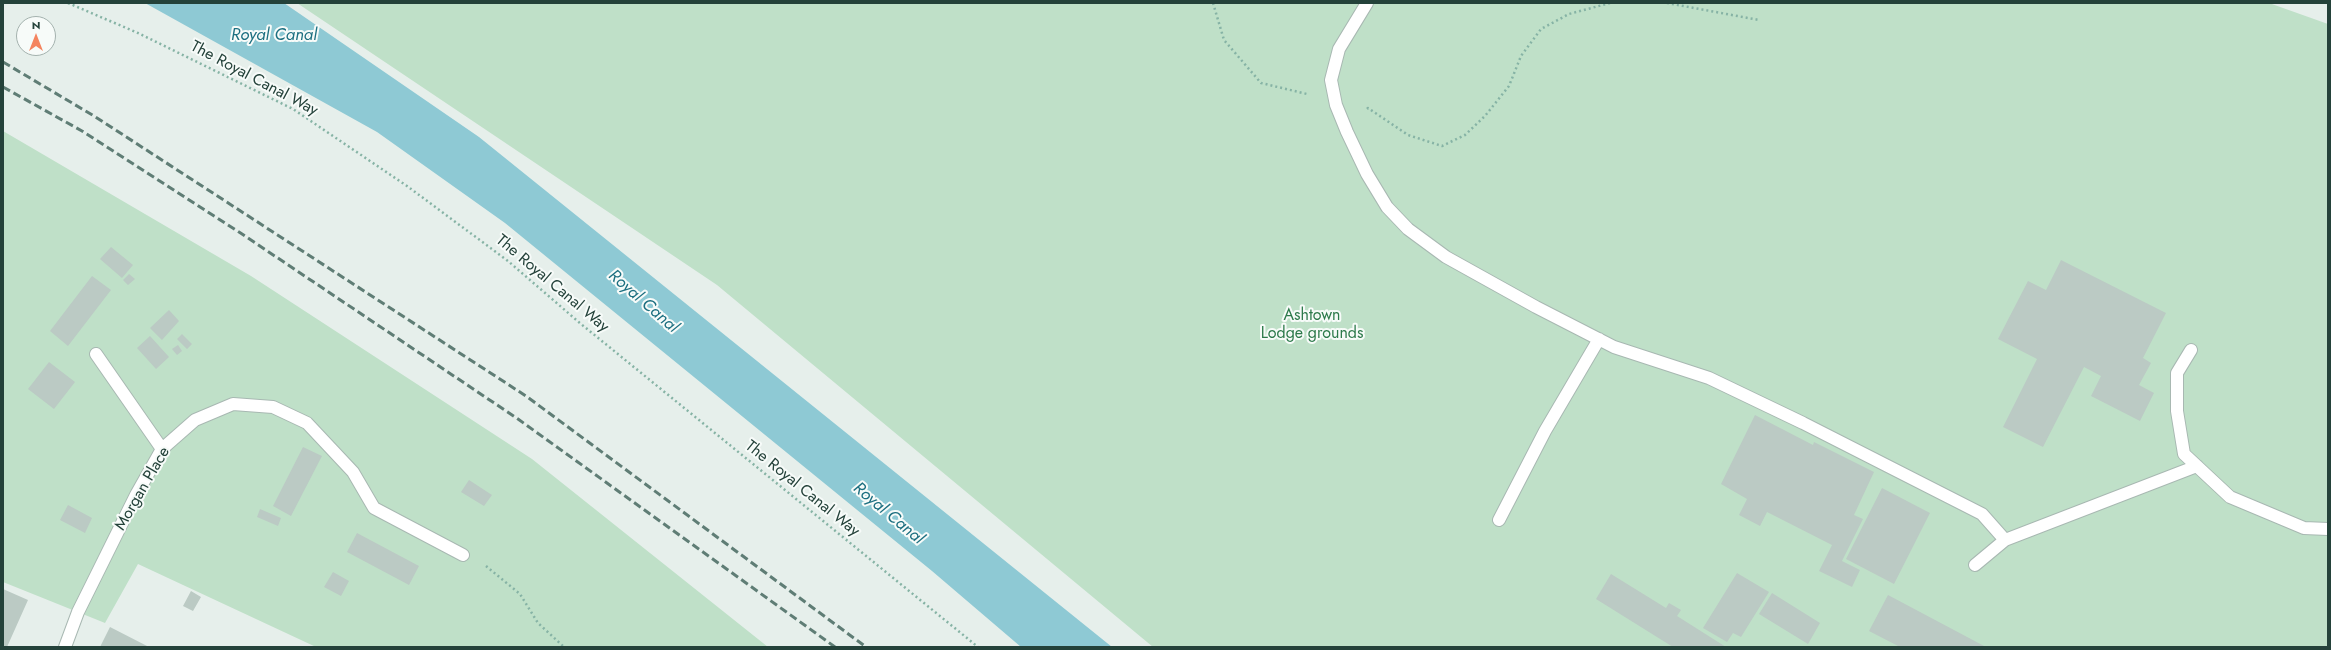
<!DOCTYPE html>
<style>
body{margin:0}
#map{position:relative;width:2331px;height:650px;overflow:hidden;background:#e6efeb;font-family:Jost,sans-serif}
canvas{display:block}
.frame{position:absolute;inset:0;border:4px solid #24423a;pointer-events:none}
.north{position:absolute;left:16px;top:16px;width:40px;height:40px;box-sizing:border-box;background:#f7fbf9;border:1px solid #a3b1ad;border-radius:50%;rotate:0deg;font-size:11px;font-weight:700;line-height:16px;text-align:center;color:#24423a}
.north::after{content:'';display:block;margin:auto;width:14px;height:18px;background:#f4845f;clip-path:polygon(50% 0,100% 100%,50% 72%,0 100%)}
</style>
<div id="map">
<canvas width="2331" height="650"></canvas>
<div class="frame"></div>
<div class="north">N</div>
</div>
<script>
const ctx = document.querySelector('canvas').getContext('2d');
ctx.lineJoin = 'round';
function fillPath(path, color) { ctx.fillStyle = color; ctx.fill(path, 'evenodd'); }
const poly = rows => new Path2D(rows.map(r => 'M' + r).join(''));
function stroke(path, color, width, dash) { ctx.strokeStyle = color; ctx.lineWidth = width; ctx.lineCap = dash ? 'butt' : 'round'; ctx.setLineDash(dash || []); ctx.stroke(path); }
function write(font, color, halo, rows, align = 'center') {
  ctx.font = font + ' Jost,sans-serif'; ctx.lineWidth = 4; ctx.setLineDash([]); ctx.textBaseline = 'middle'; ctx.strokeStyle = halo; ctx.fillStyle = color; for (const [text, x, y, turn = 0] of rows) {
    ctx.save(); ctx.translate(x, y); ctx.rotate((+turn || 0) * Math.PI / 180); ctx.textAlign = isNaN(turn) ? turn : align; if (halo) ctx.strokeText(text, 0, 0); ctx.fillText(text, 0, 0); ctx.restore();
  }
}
const green = poly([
 [297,3,2269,3,2328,24,2328,647,1153,647,717,285],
 [3,131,251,276,532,459,768,647,316,647,138,564,105,623,3,582]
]);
const water = poly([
 [145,3,284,3,479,137,1112,647,1021,647,932,571,505,223,377,132]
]);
const building = poly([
 [111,247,133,265,122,278,100,259],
 [2061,260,2166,313,2143,358,2151,363,2139,385,2154,393,2140,421,2091,396,2101,376,2084,367,2043,447,2003,427,2037,359,1998,339,2028,281,2046,290],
 [129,274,135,279,128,285,123,280],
 [92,276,111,290,68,346,50,331],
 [169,310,179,321,162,340,150,328],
 [182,334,192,344,187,349,177,339],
 [150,336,169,357,156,369,137,348],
 [178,345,182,351,177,355,172,349],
 [49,362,75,382,54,409,28,389],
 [1755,415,1813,445,1814,442,1874,472,1854,515,1863,519,1842,561,1860,570,1852,587,1819,571,1832,545,1767,512,1760,526,1739,515,1747,499,1721,484],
 [303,447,322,456,291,516,273,506],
 [469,480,492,495,484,506,461,492],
 [1882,488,1930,513,1894,584,1846,559],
 [68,505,92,518,85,533,60,520],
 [260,509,281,518,278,526,257,517],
 [357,533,419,566,409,585,347,552],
 [333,572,349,581,341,596,324,587],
 [1737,573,1769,592,1741,637,1733,633,1727,642,1703,628],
 [1611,574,1666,608,1669,603,1681,610,1677,616,1726,647,1673,647,1596,599],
 [3,589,28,600,7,647,3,647],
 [191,591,201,597,193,611,183,606],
 [1772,593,1820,623,1808,644,1759,614],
 [1888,595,1986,647,1900,647,1869,631],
 [110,627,149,647,100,647]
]);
const path = poly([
 [68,3,138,33,293,109,407,186,508,261,581,324,978,647],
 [1213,3,1224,40,1261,83,1307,94],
 [1667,3,1759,20],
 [1367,109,1368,108,1408,135,1442,146,1465,135,1485,116,1509,86,1521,56,1541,29,1569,14,1610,3],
 [486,566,520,594,538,623,564,647]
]);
const lane = poly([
 [1367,3,1339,49,1331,80,1336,105,1347,132,1367,174,1387,207,1408,229,1446,257,1536,307,1614,347,1709,378,1803,423,1982,514,2005,540],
 [2191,350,2177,373,2177,411,2184,454,2230,497,2304,528,2328,529],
 [1499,520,1545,431,1599,339],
 [1975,565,2005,540,2197,466]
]);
const street = poly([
 [96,354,162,449],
 [65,647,78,612,136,495,162,449,195,420,233,404,273,407,307,423,353,472,374,508,463,555]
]);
const rail = poly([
 [3,62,94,116,526,396,866,647],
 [3,87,82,131,239,232,518,419,835,647]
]);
const streetNames = [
 ["The Royal Canal Way",254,79,28],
 ["The Royal Canal Way",552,284,40],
 ["Morgan Place",143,489,-60],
 ["The Royal Canal Way",802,489,39]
];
const parkNames = [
 ["Ashtown",1312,316],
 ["Lodge grounds",1312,334]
];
const waterNames = [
 ["Royal Canal",274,36],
 ["Royal Canal",643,302,41],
 ["Royal Canal",888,514,40]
];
fillPath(green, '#bfe0c8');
fillPath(water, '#8ec9d4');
fillPath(building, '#bbcac4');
stroke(lane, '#a8b8b2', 14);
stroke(street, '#a8b8b2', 14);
stroke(path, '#86b3a5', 2.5, [2, 3]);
stroke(lane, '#fff', 12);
stroke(street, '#fff', 12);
stroke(rail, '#5f7d75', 3, [8, 4]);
write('16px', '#24423a', '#f7fbf9', streetNames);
write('16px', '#2d7a4b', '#f7fbf9', parkNames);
write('italic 17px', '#1c6f80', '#f7fbf9', waterNames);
</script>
